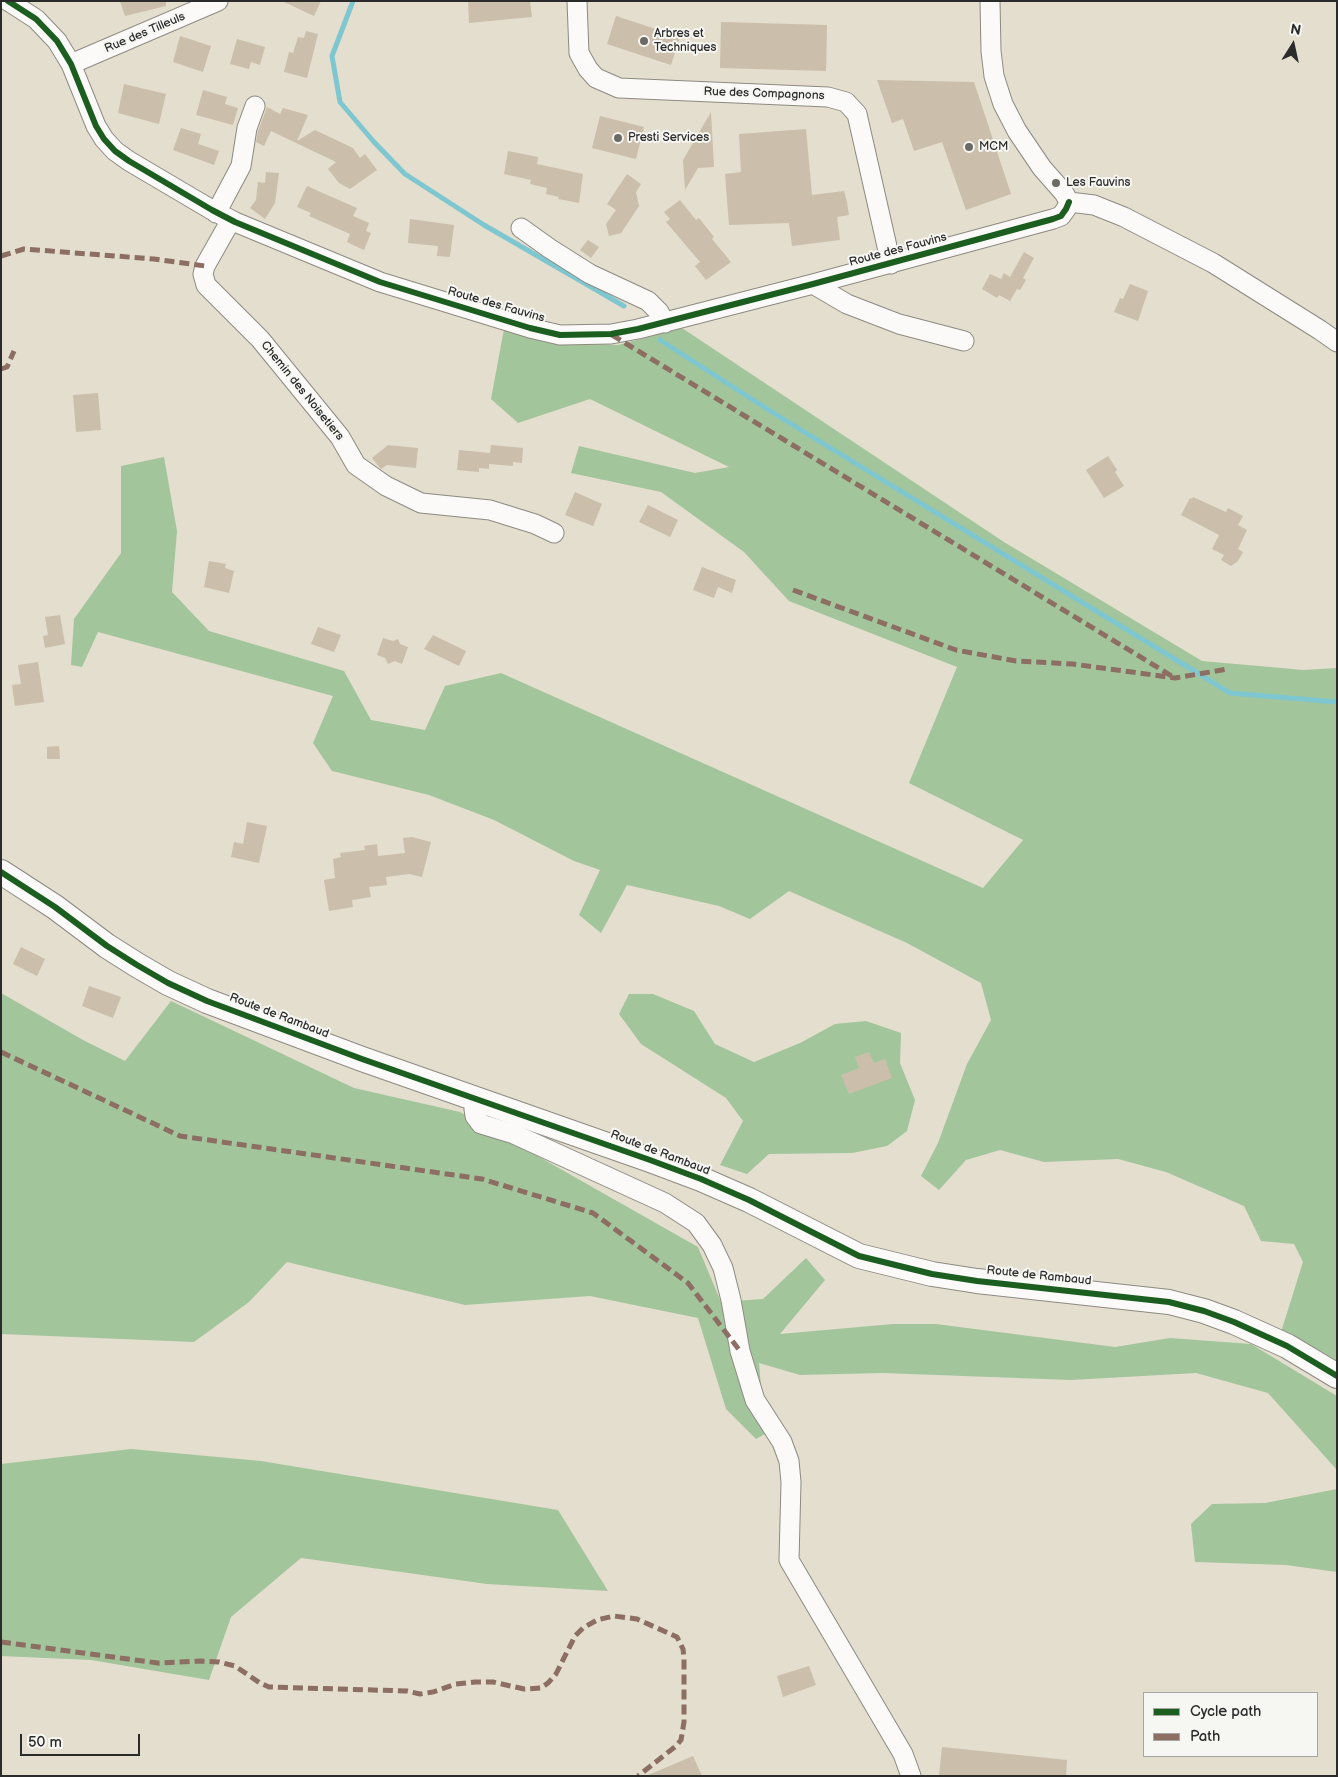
<!DOCTYPE html>
<style>
body{margin:0}
#map{position:relative;width:1338px;height:1777px;overflow:hidden;background:#e3decd;font-family:"Balsamiq Sans",sans-serif}
canvas{display:block}
.frame{position:absolute;inset:0;border:2px solid #2b2b2b;pointer-events:none}
.legend{position:absolute;left:1143px;top:1692px;width:175px;height:65px;box-sizing:border-box;background:#f6f6f2;border:1px solid #a5a5a2;margin:0;padding:6px 9px;list-style:none;font-size:15px;color:#2b2b2b}
.legend li{display:flex;align-items:center;gap:10px;height:25px}
.legend b{width:25px;border:1px solid #a5a5a2}
.north{position:absolute;left:1268px;top:20px;width:50px;height:50px;-webkit-text-stroke:4px #f6f6f2;paint-order:stroke;rotate:10deg;font-size:14px;font-weight:700;line-height:20px;text-align:center;color:#2b2b2b}
.north::after{content:'';display:block;margin:auto;width:18px;height:22px;background:#2b2b2b;clip-path:polygon(50% 0,100% 100%,50% 72%,0 100%)}
.scale{position:absolute;left:20px;top:1734px;width:120px;height:22px;box-sizing:border-box;border:2px solid #2b2b2b;border-top:0;padding-left:6px;font-size:15px;line-height:18px;white-space:nowrap;color:#2b2b2b;-webkit-text-stroke:4px #f6f6f2;paint-order:stroke}
</style>
<div id="map">
<canvas width="1338" height="1777"></canvas>
<div class="frame"></div>
<ul class="legend">
<li><b style="height:6px;background:#1b5e20"></b>Cycle path</li>
<li><b style="height:6px;background:#8d6e63"></b>Path</li>
</ul>
<div class="north">N</div>
<div class="scale">50 m</div>
</div>
<script>
const ctx = document.querySelector('canvas').getContext('2d');
ctx.lineJoin = 'round';
function fillPath(path, color) { ctx.fillStyle = color; ctx.fill(path, 'evenodd'); }
const poly = rows => new Path2D(rows.map(r => 'M' + r).join(''));
function stroke(path, color, width, dash) { ctx.strokeStyle = color; ctx.lineWidth = width; ctx.lineCap = dash ? 'butt' : 'round'; ctx.setLineDash(dash || []); ctx.stroke(path); }
function write(font, color, halo, rows, align = 'center') {
  ctx.font = font + ' "Balsamiq Sans",sans-serif'; ctx.lineWidth = 4; ctx.setLineDash([]); ctx.textBaseline = 'middle'; ctx.strokeStyle = halo; ctx.fillStyle = color; for (const [text, x, y, turn = 0] of rows) {
    ctx.save(); ctx.translate(x, y); ctx.rotate((+turn || 0) * Math.PI / 180); ctx.textAlign = isNaN(turn) ? turn : align; if (halo) ctx.strokeText(text, 0, 0); ctx.fillText(text, 0, 0); ctx.restore();
  }
}
const forest = poly([
 [682,328,1004,542,1202,661,1304,670,1337,668,1337,1364,1281,1332,1303,1262,1294,1244,1261,1241,1244,1206,1166,1172,1118,1159,1044,1162,1000,1150,966,1160,939,1190,921,1176,938,1143,967,1064,991,1020,981,983,907,943,789,891,750,919,719,906,627,885,601,933,579,915,600,870,574,861,494,820,429,795,332,771,313,743,333,696,98,632,82,667,71,665,74,619,121,553,121,466,164,457,177,531,172,592,209,631,344,671,371,720,425,730,445,686,501,673,983,888,1023,840,909,783,957,667,789,601,744,552,661,492,571,473,579,446,695,473,729,467,590,399,518,423,491,399,504,329,549,343,618,345],
 [1,993,83,1040,125,1061,171,1001,354,1088,460,1112,698,1247,721,1302,763,1299,806,1258,825,1280,780,1334,893,1324,936,1324,1115,1347,1170,1338,1251,1344,1337,1396,1337,1470,1268,1393,1196,1373,1071,1380,883,1373,800,1375,759,1363,765,1434,756,1439,726,1409,698,1318,590,1296,465,1305,287,1262,249,1302,194,1342,1,1334],
 [629,994,653,994,694,1011,715,1044,754,1062,800,1043,835,1024,866,1021,901,1033,900,1063,915,1100,907,1131,887,1146,852,1153,769,1154,747,1174,720,1165,743,1121,726,1098,641,1044,619,1014],
 [131,1449,261,1461,558,1510,608,1591,487,1584,301,1558,231,1617,209,1680,91,1660,1,1656,1,1464],
 [1337,1489,1337,1572,1286,1565,1195,1562,1191,1524,1212,1504,1265,1503]
]);
const stream = poly([
 [353,1,332,56,340,102,374,142,405,174,484,225,624,306],
 [660,340,775,414,1230,693,1337,702]
]);
const building = poly([
 [120,1,166,1,166,6,125,16],
 [282,1,321,1,314,16],
 [468,1,530,1,532,17,469,23],
 [616,16,680,37,671,65,607,44],
 [721,22,827,25,826,71,720,68],
 [306,31,318,34,307,78,284,72,289,52,293,53,298,37,304,38],
 [180,36,211,46,203,72,173,62],
 [237,39,265,47,260,65,251,62,249,69,230,64],
 [877,80,974,82,1011,194,966,210,942,142,914,151,903,119,892,123],
 [124,84,166,94,159,124,118,113],
 [203,90,227,97,225,104,238,108,233,125,196,115],
 [267,107,280,114,283,108,308,115,297,141,315,130,353,148,360,158,365,154,377,170,350,189,339,183,328,169,336,162,271,131,264,146,256,142,258,131],
 [711,112,714,167,698,168,685,190,683,160],
 [600,116,644,127,636,159,592,148],
 [181,128,201,134,198,144,219,151,214,165,173,150],
 [806,129,812,195,844,191,847,202,849,215,837,217,840,240,792,246,789,223,729,225,725,174,741,172,739,134],
 [508,151,538,157,537,164,583,174,579,203,558,199,559,197,546,194,547,188,530,184,531,180,504,174],
 [266,172,279,173,275,203,265,219,250,208,256,200,258,182,265,183],
 [627,174,641,184,636,192,639,206,621,233,609,236,606,224,616,210,607,204],
 [307,186,357,208,353,216,369,223,366,231,371,233,364,250,347,242,350,234,309,216,311,213,297,207],
 [680,200,696,220,699,218,714,237,712,239,731,262,706,280,695,266,700,262,666,222,670,219,664,212],
 [410,219,454,225,450,257,437,256,438,246,408,243],
 [588,240,599,247,591,258,580,250],
 [1024,252,1034,258,1023,278,1026,280,1020,290,1017,289,1010,301,999,295,997,298,982,289,990,274,1001,279,1004,273,1010,277],
 [1130,284,1148,291,1138,321,1114,312,1120,298,1123,299],
 [98,393,101,430,76,432,73,395],
 [388,445,418,448,416,468,387,465,381,469,372,458],
 [491,445,523,448,522,463,513,462,513,466,489,464,489,469,479,468,479,472,457,470,459,450,490,453],
 [1108,456,1117,470,1115,472,1124,486,1104,498,1086,470],
 [575,492,602,504,593,526,565,515],
 [1193,497,1226,512,1228,508,1243,516,1238,525,1247,530,1238,549,1243,552,1238,561,1231,566,1221,560,1224,555,1212,549,1219,535,1181,515,1190,498,1192,499],
 [648,505,678,520,670,537,639,522],
 [209,561,226,564,225,568,234,571,229,593,204,587],
 [702,567,736,580,732,593,718,587,714,598,693,590],
 [60,615,65,644,45,648,43,636,48,635,45,617],
 [318,627,341,635,334,652,311,644],
 [433,635,466,651,459,666,424,649],
 [383,638,393,641,398,639,400,644,408,647,402,664,395,661,388,664,385,658,377,655],
 [38,662,44,702,15,706,12,685,21,684,18,665],
 [59,746,60,759,47,759,47,747],
 [247,822,267,826,259,863,231,857,234,842,243,844],
 [412,837,431,842,422,877,409,874,386,877,387,885,369,887,371,897,352,900,353,907,329,911,324,880,335,878,333,859,341,857,340,853,365,850,364,846,377,844,378,856,405,853,403,838],
 [21,947,45,959,37,976,13,964],
 [89,986,121,997,113,1018,82,1006],
 [869,1052,874,1063,885,1059,892,1078,849,1094,841,1075,859,1068,855,1057],
 [809,1666,816,1685,783,1697,777,1676],
 [942,1747,1067,1760,1066,1776,939,1776],
 [693,1756,702,1776,646,1776]
]);
const minor = poly([
 [8,1,36,19,57,41,71,64,96,126,104,139,115,151,129,161,212,210,235,222,380,282,530,328,560,335,611,334,638,329,813,284,1053,219,1061,216,1066,209,1069,202],
 [577,1,579,53,588,69,596,78,619,88,828,97,846,102,857,114,891,264],
 [990,1,991,51,994,76,1003,104,1017,131,1042,168,1064,193,1069,202],
 [71,64,218,1],
 [1069,202,1094,205,1124,217,1213,263,1320,330,1337,342],
 [216,213,241,166,247,128,255,106],
 [231,220,205,266,203,274,206,285,260,339,340,437,356,465,386,486,421,503,490,510,535,524,554,533],
 [521,228,549,248,590,274,648,301,659,312,665,323],
 [813,284,847,304,899,324,964,341],
 [476,1098,474,1109,475,1116,481,1124,514,1134,665,1203,696,1223,712,1245,723,1268,731,1300,740,1351,755,1400,782,1442,789,1461,791,1482,789,1560,903,1754,911,1776]
]);
const tertiary = poly([
 [1,872,55,907,107,946,137,965,168,983,207,1001,362,1059,650,1160,701,1179,749,1200,859,1256,932,1274,977,1281,1169,1302,1204,1311,1234,1322,1287,1346,1337,1376]
]);
const quiet = poly([
 [1,256,24,249,154,259,205,266],
 [612,335,1175,678],
 [1,369,7,367,14,351],
 [793,590,956,650,1016,661,1073,664,1175,678,1228,669],
 [1,1052,180,1136,482,1179,593,1213,688,1283,740,1351],
 [1,1642,158,1663,201,1661,219,1662,235,1666,260,1683,269,1687,407,1691,420,1694,433,1692,456,1684,475,1682,493,1682,524,1689,541,1688,548,1683,556,1674,575,1636,583,1628,597,1620,614,1616,637,1619,677,1637,683,1649,684,1658,684,1722,681,1740,676,1746,638,1776]
]);
const cycleway = poly([
 [8,1,36,19,57,41,71,64,96,126,104,139,115,151,129,161,212,210,235,222,380,282,530,328,560,335,611,334,638,329,813,284,1053,219,1061,216,1066,209,1069,202],
 [1,872,55,907,107,946,137,965,168,983,207,1001,362,1059,650,1160,701,1179,749,1200,859,1256,932,1274,977,1281,1169,1302,1204,1311,1234,1322,1287,1346,1337,1376]
]);
const markers = [
 [644,41,5,"#6b6a64"],
 [618,138,5,"#6b6a64"],
 [969,147,5,"#6b6a64"],
 [1056,183,5,"#6b6a64"]
];
const streetNames = [
 ["Rue des Tilleuls",145,33,-23],
 ["Rue des Compagnons",764,94,2],
 ["Route des Fauvins",898,250,-15],
 ["Route des Fauvins",496,305,16],
 ["Chemin des Noisetiers",302,391,51],
 ["Route de Rambaud",279,1016,21],
 ["Route de Rambaud",660,1153,21],
 ["Route de Rambaud",1039,1276,6]
];
const poiNames = [
 ["Arbres et",654,34],
 ["Techniques",654,48],
 ["Presti Services",628,138],
 ["MCM",979,147],
 ["Les Fauvins",1066,183]
];
fillPath(forest, '#a3c59c');
stroke(stream, '#7fc7d0', 5);
fillPath(building, '#cbbeab');
stroke(minor, '#8d8a82', 21);
stroke(tertiary, '#8d8a82', 26);
stroke(minor, '#fbfaf8', 19);
stroke(tertiary, '#fbfaf8', 24);
stroke(quiet, '#8d6e63', 5, [10, 5]);
stroke(cycleway, '#1b5e20', 6);
for (const [x, y, r, color] of markers) { const dot = new Path2D(); dot.arc(x, y, r, 0, 2 * Math.PI); ctx.fillStyle = color; ctx.fill(dot); stroke(dot, '#f6f6f2', 2); }
write('12px', '#2b2b2b', '#f6f6f2', streetNames);
write('12px', '#2b2b2b', '#f6f6f2', poiNames, 'left');
</script>
